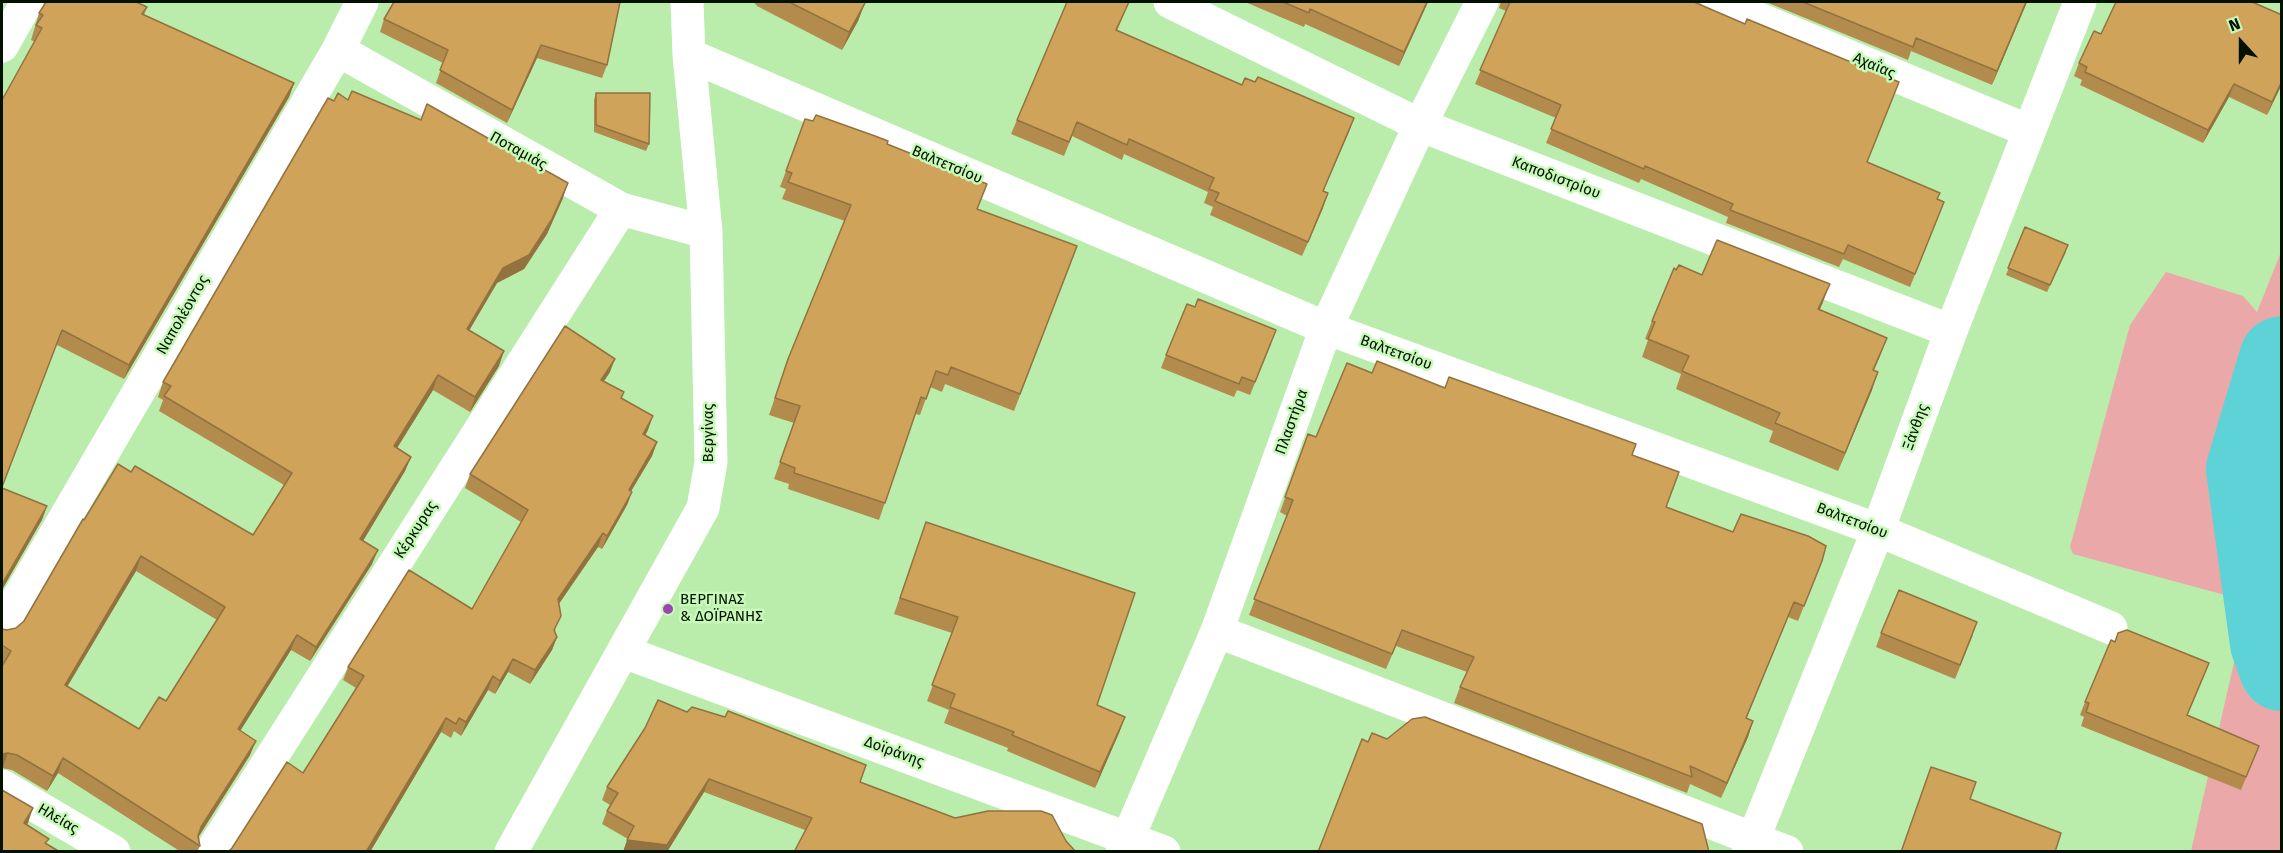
<!DOCTYPE html>
<meta charset="utf-8">
<style>
body{margin:0}
#map{position:relative;width:2283px;height:853px;overflow:hidden;background:#baecab;font-family:"Fira Sans",sans-serif}
canvas{display:block}
.frame{position:absolute;inset:0;border:3px solid #021100;pointer-events:none}
.north{position:absolute;left:2211px;top:12px;width:60px;height:60px;-webkit-text-stroke:4px #c7fab8;paint-order:stroke;rotate:339deg;font-size:16px;font-weight:700;line-height:24px;text-align:center;color:#021100}
.north::after{content:'';display:block;margin:auto;width:21px;height:27px;background:#021100;clip-path:polygon(50% 0,100% 100%,50% 72%,0 100%)}
</style>
<div id="map">
<canvas width="2283" height="853"></canvas>
<div class="frame"></div>
<div class="north">N</div>
</div>
<script>
const ctx = document.querySelector('canvas').getContext('2d');
ctx.lineJoin = 'round';
function fillPath(path, color) { ctx.fillStyle = color; ctx.fill(path, 'evenodd'); }
const poly = rows => new Path2D(rows.map(r => 'M' + r).join(''));
function stroke(path, color, width, dash) { ctx.strokeStyle = color; ctx.lineWidth = width; ctx.lineCap = dash ? 'butt' : 'round'; ctx.setLineDash(dash || []); ctx.stroke(path); }
function write(font, color, halo, rows, align = 'center') {
  ctx.font = font + ' "Fira Sans",sans-serif'; ctx.lineWidth = 5; ctx.setLineDash([]); ctx.textBaseline = 'middle'; ctx.strokeStyle = halo; ctx.fillStyle = color; for (const [text, x, y, turn = 0] of rows) {
    ctx.save(); ctx.translate(x, y); ctx.rotate((+turn || 0) * Math.PI / 180); ctx.textAlign = isNaN(turn) ? turn : align; if (halo) ctx.strokeText(text, 0, 0); ctx.fillText(text, 0, 0); ctx.restore();
  }
}
const green = poly([
 [2281,252,2281,851,2191,851,2243,623,2240,599,2073,554,2070,547,2130,325,2166,272,2243,296,2257,312]
]);
const river = poly([
 [2282,359,2249,469,2273,643,2282,668]
]);
const minor = poly([
 [1170,2,1420,125,1951,331],
 [1718,2,2029,131],
 [2,46,27,2],
 [338,50,621,209,706,232],
 [689,55,1326,328,1878,530,2111,628],
 [2,626,338,50,362,2],
 [1217,631,1787,852],
 [624,652,1164,852],
 [2,786,114,852],
 [211,852,621,209],
 [511,852,703,508,711,462,706,232,689,55,687,2],
 [1122,852,1217,631,1326,328,1420,125,1482,2],
 [1748,852,1878,530,1951,331,2080,2]
]);
const wall = poly([
 [620,2,607,65,602,78,537,58,507,123,436,83,443,63,380,32,384,19],
 [754,2,865,2,858,21,842,50,757,6],
 [1067,2,1129,2,1117,31,1242,85,1255,82,1354,118,1323,191,1323,208,1302,256,1210,215,1213,207,1204,203,1208,192,1124,154,1122,160,1072,136,1064,156,1011,134],
 [1245,2,1428,2,1399,66,1305,24,1304,27],
 [1501,2,1694,2,1868,162,1938,199,1939,215,1910,287,1843,259,1839,267,1726,223,1728,217,1641,179,1639,183,1546,143,1556,118,1475,84,1506,11,1499,8],
 [1766,2,2027,2,1992,85,1911,51,1908,60],
 [147,7,144,15,294,83,289,97,124,379,57,345,35,42,31,40,39,13],
 [2282,15,2282,84,2267,115,2229,97,2203,143,2080,85,2082,80,2074,76,2079,63,2101,34],
 [596,93,649,144,646,151,594,132,594,100],
 [348,100,563,198,547,234,524,269,497,283,469,331,499,366,470,412,433,390,397,448,411,457,405,471,363,541,372,564,310,661,291,650,240,731,250,755,198,838,200,846,197,852,181,852,58,773,47,791,12,770,2,768,2,666,3,664,2,663,2,629,7,630,16,628,24,621,84,520,131,472,253,535,284,485,159,411,163,400,158,397,163,382,334,101],
 [136,571,217,620,166,701,139,729,67,686],
 [887,144,977,210,1077,246,1014,411,945,384,942,392,930,387,920,415,915,414,879,520,788,489,789,484,774,479,794,423,769,415,788,359,845,221,782,199,786,189,780,187,786,171],
 [2025,227,2066,252,2047,292,2006,275],
 [1702,275,1823,302,1820,309,1880,356,1874,370,1872,390,1838,471,1769,442,1773,431,1676,389,1681,374,1642,357,1648,340,1645,339,1652,321],
 [1271,344,1250,395,1237,390,1234,397,1161,368,1166,355],
 [610,372,604,381,624,392,621,399,648,430,645,436,657,442,652,456,631,491,632,492,627,505,602,549,598,547,559,604,555,632,557,637,552,650,530,684,508,672,495,694,488,690,461,736,454,731,451,738,441,732,370,852,228,852,303,773,356,688,343,680,348,667,472,609,521,522,465,488,470,474],
 [1372,373,1445,388,1632,455,1666,507,1733,532,1822,561,1798,621,1788,617,1746,718,1753,721,1748,737,1721,798,1690,784,1687,793,1454,703,1460,687,1467,672,1396,646,1386,669,1249,615,1287,516,1280,512,1308,434,1316,437],
 [926,522,1097,705,1125,717,1119,733,1095,788,1007,751,1008,748,944,723,949,710,927,701,952,633,894,614],
 [1881,633,1973,635,1955,679,1876,647],
 [2115,642,2209,663,2187,715,2259,746,2241,790,2081,726,2084,717,2080,715,2085,702],
 [658,700,687,712,692,707,725,717,728,711,866,765,860,782,955,818,988,811,1041,811,1052,815,1066,841,1076,852,794,852,805,830,704,792,667,852,623,852,628,839,602,824,607,811,610,805,602,800,607,787,645,728]
]);
const shadedWall = poly([
 [863,2,865,2,861,9,865,3,858,21,842,50,849,32],
 [1427,2,1428,2,1399,66,1404,52],
 [2026,2,2027,2,1992,85,1997,71],
 [541,45,537,58,507,123,512,110],
 [2282,81,2282,84,2267,115,2272,102],
 [294,83,289,97,124,379,129,365],
 [2234,84,2229,97,2203,143,2208,130],
 [1354,118,1349,132,1317,205,1323,191],
 [568,183,563,198,547,234,524,269,497,283,461,344,467,329,503,268],
 [1328,193,1323,208,1302,256,1308,242],
 [1830,284,1823,302,1812,327,1818,309],
 [1887,338,1880,356,1866,388,1873,370],
 [504,351,499,366,470,412,475,397],
 [615,359,610,372,596,393,601,380],
 [1878,372,1872,390,1838,471,1845,453],
 [438,375,433,390,389,461,394,446],
 [653,416,648,430,638,448,643,434],
 [657,442,652,456,624,503,629,490],
 [411,457,405,471,355,554,360,539],
 [632,492,627,505,602,549,607,536],
 [47,506,42,520,2,590,2,584],
 [603,533,598,547,553,612,558,599],
 [378,550,372,564,310,661,316,647],
 [141,556,136,571,60,699,65,685],
 [1794,602,1788,617,1740,734,1746,718],
 [297,635,291,650,232,744,238,729],
 [557,637,552,650,530,684,535,670],
 [513,659,508,672,495,694,500,681],
 [2209,663,2204,676,2182,728,2187,715],
 [493,676,488,690,461,736,466,722],
 [1125,717,1119,733,1095,788,1100,772],
 [446,718,441,732,370,852,366,852],
 [1753,721,1748,737,1721,798,1727,783],
 [256,741,250,755,195,842,201,827],
 [8,753,3,767,2,768,2,754],
 [63,758,58,773,47,791,53,776],
 [709,779,704,792,667,852,623,852,627,840],
 [33,808,28,823,19,838,24,823]
]);
const building = poly([
 [46,2,136,2,147,7,142,14,294,83,129,365,62,330,2,487,2,100,42,28,36,25,43,15,39,13,46,2],
 [394,2,620,2,607,65,541,45,512,110,440,70,448,50,384,19,394,2],
 [789,2,864,2,865,3,849,32,789,2],
 [1067,2,1129,2,1116,30,1242,85,1245,78,1255,82,1258,77,1354,118,1323,191,1328,193,1308,242,1215,201,1219,193,1209,189,1214,178,1129,139,1127,145,1077,122,1069,142,1017,120,1067,2],
 [1283,2,1427,2,1404,52,1310,9,1309,13,1283,2],
 [1510,2,1694,2,1745,24,1747,19,1899,82,1867,162,1940,193,1937,199,1944,202,1915,274,1848,245,1844,254,1730,210,1733,204,1645,166,1644,169,1551,129,1561,105,1480,70,1510,2],
 [1803,2,2026,2,1997,71,1916,38,1913,47,1803,2],
 [2116,2,2252,2,2282,15,2282,81,2272,102,2234,84,2208,130,2085,72,2087,67,2079,63,2094,31,2101,34,2116,2],
 [352,91,421,120,427,104,568,183,552,219,529,255,503,268,467,329,504,351,475,397,438,375,394,446,411,457,360,539,378,550,316,647,297,635,238,729,256,741,201,827,198,836,200,846,63,758,53,776,17,755,8,753,2,754,2,666,11,651,2,645,2,629,7,630,16,628,24,621,83,519,84,520,118,464,131,472,135,466,253,535,292,473,164,396,171,386,163,382,328,98,334,101,338,93,348,100,352,91],
 [141,556,225,607,166,701,159,697,139,729,65,685,141,556],
 [596,93,650,93,649,144,596,125,596,93],
 [816,115,875,136,888,141,887,144,987,184,977,209,1077,246,1020,394,951,367,948,375,936,371,926,399,921,397,885,503,794,473,795,468,780,462,800,406,775,398,788,359,851,205,788,182,792,173,786,171,805,119,813,121,816,115],
 [2025,227,2068,245,2050,285,2008,268,2025,227],
 [1717,240,1830,284,1818,309,1887,338,1873,370,1878,372,1845,453,1775,423,1780,413,1682,371,1689,356,1648,339,1655,322,1652,321,1674,268,1676,270,1679,265,1702,275,1717,240],
 [1198,299,1276,330,1255,382,1242,377,1239,384,1166,355,1187,304,1195,307,1198,299],
 [565,326,615,359,601,380,624,392,621,398,653,416,643,434,657,442,629,490,632,492,607,536,603,533,558,599,561,616,554,630,557,637,535,670,513,659,500,681,493,676,466,722,459,718,456,724,446,718,366,852,228,852,232,848,287,762,303,773,364,676,348,667,409,570,472,609,528,510,470,474,565,326],
 [1377,361,1445,388,1449,377,1636,444,1632,455,1679,472,1666,507,1733,532,1741,514,1808,536,1826,546,1822,561,1804,606,1794,602,1746,718,1753,721,1727,783,1690,766,1692,777,1460,687,1474,657,1402,630,1392,654,1254,599,1293,500,1285,497,1308,434,1316,437,1347,363,1372,373,1377,361],
 [2,488,47,506,2,584,2,488],
 [926,522,1135,593,1097,705,1125,717,1100,772,1012,735,1014,732,950,707,955,694,932,685,958,617,900,598,926,522],
 [1899,590,1977,622,1960,665,1881,633,1899,590],
 [2127,630,2209,663,2187,715,2259,746,2246,777,2086,712,2089,703,2085,702,2111,640,2115,642,2118,633,2127,630],
 [658,700,687,712,692,707,725,717,728,711,866,765,860,782,955,818,988,811,1041,811,1052,815,1066,841,1076,852,794,852,812,818,709,779,667,845,627,840,634,826,607,811,618,793,607,787,645,728,658,700],
 [1425,717,1702,824,1709,852,1318,852,1362,739,1368,742,1372,733,1387,739,1412,719,1425,717],
 [1931,767,1976,782,1970,799,2061,833,2055,852,1901,852,1931,767],
 [2,790,33,808,24,823,49,839,45,843,60,852,2,852,2,790]
]);
const markers = [
 [668,609,6,"#9b44b2"]
];
const streetNames = [
 ["Αχαΐας",1874,66,23],
 ["Ποταμιάς",518,151,29],
 ["Βαλτετσίου",947,165,23],
 ["Καποδιστρίου",1556,178,21],
 ["Ναπολέοντος",183,315,-60],
 ["Βαλτετσίου",1396,353,20],
 ["Πλαστήρα",1292,422,-70],
 ["Ξάνθης",1916,427,-70],
 ["Βεργίνας",709,433,-90],
 ["Βαλτετσίου",1852,521,21],
 ["Κέρκυρας",416,530,-57],
 ["Δοϊράνης",894,752,20],
 ["Ηλείας",58,819,30]
];
const poiNames = [
 ["ΒΕΡΓΙΝΑΣ",680,600],
 ["& ΔΟΪΡΑΝΗΣ",680,617]
];
fillPath(green, '#eba8a9');
stroke(river, '#5ed3d7', 86);
stroke(minor, '#fff', 33);
fillPath(wall, '#b38c4d');
fillPath(shadedWall, '#92723f');
fillPath(building, '#d0a35a');
stroke(building, '#92723f', 1.5);
for (const [x, y, r, color] of markers) { const dot = new Path2D(); dot.arc(x, y, r, 0, 2 * Math.PI); ctx.fillStyle = color; ctx.fill(dot); stroke(dot, '#c7fab8', 2); }
write('15px', '#021100', '#c7fab8', streetNames);
write('15px', '#021100', '#c7fab8', poiNames, 'left');
</script>
